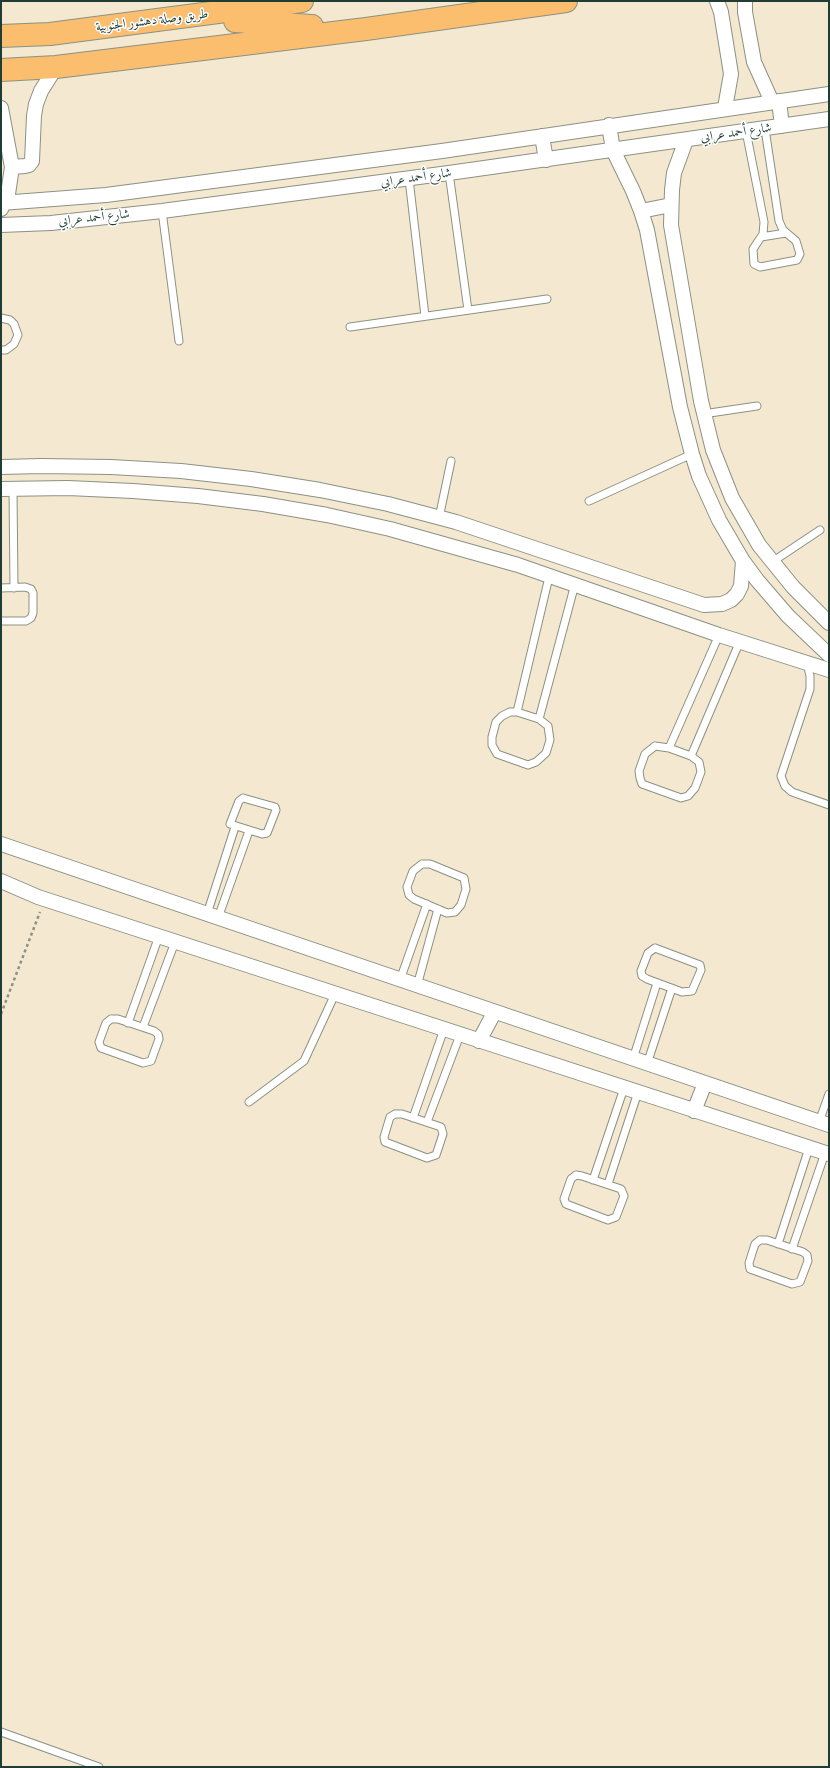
<!DOCTYPE html>
<meta charset="utf-8">
<style>
body{margin:0}
#map{position:relative;width:830px;height:1768px;overflow:hidden;background:#f5e8d1;font-family:"Gentium Book Plus",serif}
canvas{display:block}
.frame{position:absolute;inset:0;border:2px solid #1f3d34;pointer-events:none}
</style>
<div id="map">
<canvas width="830" height="1768"></canvas>
<div class="frame"></div>
</div>
<script>
const ctx = document.querySelector('canvas').getContext('2d');
ctx.lineJoin = 'round';
const poly = rows => new Path2D(rows.map(r => 'M' + r).join(''));
function stroke(path, color, width, dash) { ctx.strokeStyle = color; ctx.lineWidth = width; ctx.lineCap = dash ? 'butt' : 'round'; ctx.setLineDash(dash || []); ctx.stroke(path); }
function write(font, color, halo, rows, align = 'center') {
  ctx.font = font + ' "Gentium Book Plus",Amiri,serif'; ctx.lineWidth = 3; ctx.setLineDash([]); ctx.textBaseline = 'middle'; ctx.strokeStyle = halo; ctx.fillStyle = color; for (const [text, x, y, turn = 0] of rows) {
    ctx.save(); ctx.translate(x, y); ctx.rotate((+turn || 0) * Math.PI / 180); ctx.textAlign = isNaN(turn) ? turn : align; if (halo) ctx.strokeText(text, 0, 0); ctx.fillText(text, 0, 0); ctx.restore();
  }
}
const path = poly([
 [1,1014,40,912]
]);
const lane = poly([
 [746,131,764,222,763,234,753,249,754,264,760,267,797,260,800,254,796,241,783,230,779,221,765,129],
 [449,173,468,310],
 [409,179,425,316],
 [162,211,179,341],
 [761,237,786,233],
 [1,318,10,320,14,324,18,335,14,344,6,350,1,350],
 [350,327,547,299],
 [703,414,757,406],
 [13,489,14,588],
 [589,501,692,454],
 [439,518,451,461],
 [772,562,820,530],
 [1,588,25,587,31,589,33,593,33,613,31,618,26,621,1,621],
 [807,663,810,676,810,689,781,776,785,786,792,792,829,805],
 [510,712,517,712,539,719,548,726,550,740,546,753,536,762,528,765,497,754,492,745,492,737,496,722,502,716,510,712],
 [517,712,549,577],
 [539,719,575,584],
 [655,746,669,748,691,756,699,762,701,772,695,788,688,796,681,798,642,784,640,778,639,771,645,754,655,746],
 [669,748,719,635],
 [691,756,740,641],
 [243,798,275,807,276,810,267,833,262,834,230,824,239,801,243,798],
 [422,864,430,864,464,878,466,889,461,905,455,912,447,913,414,899,409,895,407,887,413,871,422,864],
 [207,914,235,827],
 [218,918,249,831],
 [655,948,700,965,701,970,692,991,682,992,647,979,642,976,641,971,648,953,655,948],
 [400,980,427,904],
 [417,986,438,909],
 [111,1019,118,1019,154,1031,158,1034,159,1039,151,1061,143,1063,101,1048,99,1042,106,1023,111,1019],
 [128,1023,159,936],
 [143,1027,175,942],
 [633,1059,657,983],
 [647,1064,672,988],
 [249,1102,304,1061,335,994],
 [395,1114,402,1114,441,1127,443,1134,436,1155,427,1158,385,1142,384,1137,390,1117,395,1114],
 [413,1118,444,1029],
 [427,1122,460,1035],
 [819,1122,829,1094],
 [576,1175,582,1176,621,1189,624,1196,616,1217,608,1220,566,1204,564,1199,571,1179,576,1175],
 [593,1180,624,1088],
 [608,1184,638,1092],
 [760,1240,767,1240,803,1252,807,1255,808,1261,800,1282,792,1284,750,1269,749,1263,755,1244,760,1240],
 [778,1244,809,1148],
 [792,1249,825,1153],
 [1,1732,99,1767]
]);
const street = poly([
 [717,1,721,12,731,74,725,108],
 [745,1,745,12,754,62,772,102],
 [779,101,782,126],
 [1,108,12,167,8,194,1,209],
 [609,125,613,150,633,191,641,211,647,230,680,407,692,454,699,476,719,520,743,561,757,580,788,616,829,655],
 [542,136,546,160],
 [686,140,674,173,672,190,671,225,701,401,713,450,732,498,759,545,793,587,829,623],
 [12,167,25,166,29,165,32,161,34,116,36,104,41,91,56,67],
 [1,203,106,195,442,151,829,94],
 [641,211,671,205],
 [1,225,51,223,162,211,449,173,829,119],
 [1,467,41,466,111,467,181,471,251,479,320,490,388,504,456,522,704,605,722,604,731,600,737,594,741,586,743,561],
 [1,489,68,488,133,491,198,496,263,504,327,515,390,529,518,565,719,635,829,670],
 [1,844,829,1125],
 [1,881,38,897,829,1154],
 [479,1041,494,1013],
 [694,1111,705,1083]
]);
const highway = poly([
 [235,21,312,26],
 [1,36,50,34,302,1],
 [1,70,56,67,366,29,566,1]
]);
const streetNames = [
 ["طريق وصلة دهشور الجنوبية",152,21,-7],
 ["شارع أحمد عرابي",736,133,-8],
 ["شارع أحمد عرابي",416,178,-8],
 ["شارع أحمد عرابي",94,218,-6]
];
stroke(lane, '#8a9282', 9);
stroke(street, '#8a9282', 16);
stroke(highway, '#8a9282', 24);
stroke(path, '#8a9282', 2.5, [3, 3]);
stroke(lane, '#fff', 7);
stroke(street, '#fff', 14);
stroke(highway, '#fbbd6e', 22);
write('13px', '#1f3d34', '#fff', streetNames);
</script>
